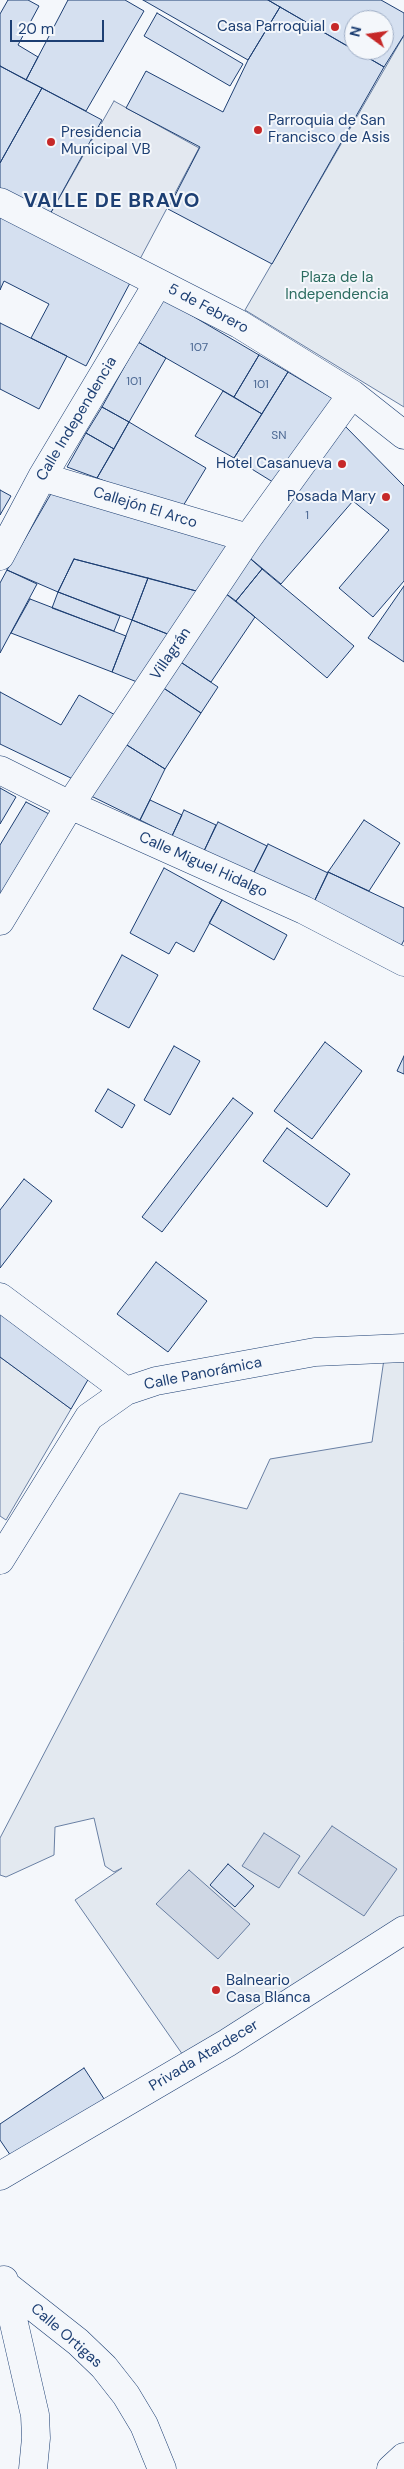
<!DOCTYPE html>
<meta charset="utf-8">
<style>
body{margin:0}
#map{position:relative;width:404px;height:2469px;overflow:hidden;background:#f4f7fb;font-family:"DM Sans",sans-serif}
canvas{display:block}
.north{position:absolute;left:344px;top:10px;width:50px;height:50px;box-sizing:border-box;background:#f4f7fb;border:1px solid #9eadc5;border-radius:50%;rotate:284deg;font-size:14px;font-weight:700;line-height:20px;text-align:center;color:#1d3f73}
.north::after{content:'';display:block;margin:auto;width:18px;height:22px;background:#c62828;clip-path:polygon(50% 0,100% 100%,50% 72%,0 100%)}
.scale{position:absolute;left:10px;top:20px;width:94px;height:22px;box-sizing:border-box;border:2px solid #1d3f73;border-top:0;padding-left:6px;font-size:15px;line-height:18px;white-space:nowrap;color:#1d3f73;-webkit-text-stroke:4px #f4f7fb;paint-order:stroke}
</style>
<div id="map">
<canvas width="404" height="2469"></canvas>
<div class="north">N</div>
<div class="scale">20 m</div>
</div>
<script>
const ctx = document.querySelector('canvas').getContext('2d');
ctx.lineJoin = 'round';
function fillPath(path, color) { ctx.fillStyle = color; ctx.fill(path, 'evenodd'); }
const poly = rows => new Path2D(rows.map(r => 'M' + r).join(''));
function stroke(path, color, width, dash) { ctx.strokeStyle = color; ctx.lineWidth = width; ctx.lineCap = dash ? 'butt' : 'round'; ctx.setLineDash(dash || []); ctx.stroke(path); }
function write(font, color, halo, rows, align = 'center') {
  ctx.font = font + ' "DM Sans",sans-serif'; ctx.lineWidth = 4; ctx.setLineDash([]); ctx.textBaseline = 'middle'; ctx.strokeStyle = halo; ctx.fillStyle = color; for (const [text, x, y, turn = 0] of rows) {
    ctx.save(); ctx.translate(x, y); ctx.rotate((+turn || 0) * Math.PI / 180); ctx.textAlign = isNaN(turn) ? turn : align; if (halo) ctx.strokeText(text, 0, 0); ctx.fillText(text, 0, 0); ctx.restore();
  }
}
const green = poly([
 [403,37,404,37,404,407,245,310,403,37],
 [0,1357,71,1409,6,1520,0,1516,0,1357],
 [384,1359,404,1360,404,1923,185,2058,75,1900,122,1868,114,1872,105,1866,94,1818,55,1827,54,1855,6,1877,0,1875,0,1838,180,1493,247,1509,270,1459,372,1442,384,1359]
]);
const parking = poly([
 [114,101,199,148,140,259,49,216,114,101]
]);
const water = poly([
 [332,1826,397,1869,364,1916,298,1873,332,1826],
 [264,1833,300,1856,279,1888,242,1866,264,1833],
 [189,1870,250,1924,218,1959,156,1904,189,1870]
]);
const building = poly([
 [8,0,28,0,39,6,18,45,38,57,26,80,0,66,0,14,8,0],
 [68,0,125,0,144,11,86,111,26,80,68,0],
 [143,0,268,0,280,7,248,60,143,0],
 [268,0,381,0,404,13,404,35,384,67,355,50,384,50,384,20,354,20,354,50,268,0],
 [280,7,384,67,272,264,168,209,200,147,126,108,146,71,223,112,248,60,280,7],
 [157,13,243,64,230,86,144,36,157,13],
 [0,66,42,88,0,163,0,66],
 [42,88,102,120,49,216,0,192,0,163,42,88],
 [0,216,130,283,86,366,31,338,49,304,4,281,0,290,0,216],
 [162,298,259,355,234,397,138,342,162,298],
 [0,323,67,356,39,409,0,389,0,323],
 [138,342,166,358,129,422,102,407,138,342],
 [259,355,288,372,262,414,234,397,259,355],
 [288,372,335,400,276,484,234,458,288,372],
 [223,391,262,414,234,458,195,436,223,391],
 [102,407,129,422,114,449,86,433,102,407],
 [129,422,206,468,180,511,97,478,129,422],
 [342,423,404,486,404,581,373,617,339,588,389,530,353,501,281,584,245,554,342,423],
 [86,433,114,449,97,478,67,467,86,433],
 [0,490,11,496,0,515,0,490],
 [52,492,234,544,200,592,74,559,58,592,7,570,52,492],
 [245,554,262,569,236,601,221,590,245,554],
 [74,559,148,578,132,620,58,592,74,559],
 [262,569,354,646,327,678,236,601,262,569],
 [7,570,37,584,0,653,0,583,7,570],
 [148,578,200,592,170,635,132,620,148,578],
 [404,586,404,662,368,638,404,586],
 [221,590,255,617,211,682,176,659,221,590],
 [58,592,120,616,114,631,52,608,58,592],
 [30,599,126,636,112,672,11,633,30,599],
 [132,620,170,635,137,682,112,672,132,620],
 [176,659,218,687,201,713,159,685,176,659],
 [159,685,201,713,165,769,122,742,159,685],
 [0,692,61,725,79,695,117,716,75,780,0,744,0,692],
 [122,742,165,769,140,820,87,794,122,742],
 [0,788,16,797,0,824,0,788],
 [150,800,182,815,172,836,140,820,150,800],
 [26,802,51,815,0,899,0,845,26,802],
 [184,810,216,825,204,851,172,836,184,810],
 [364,820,400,843,369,891,328,872,364,820],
 [218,822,267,846,253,874,204,851,218,822],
 [268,844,328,873,313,904,253,874,268,844],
 [164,868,222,900,194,952,176,942,169,954,130,933,164,868],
 [328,872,404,908,404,940,401,946,313,904,328,872],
 [222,900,287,935,274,960,209,923,222,900],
 [122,955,158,975,129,1028,93,1009,122,955],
 [325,1042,362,1071,312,1139,274,1111,325,1042],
 [174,1046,200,1061,170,1115,144,1100,174,1046],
 [404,1056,404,1074,397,1071,404,1056],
 [108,1089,135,1105,122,1128,95,1111,108,1089],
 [233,1098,253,1113,162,1232,142,1217,233,1098],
 [287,1128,350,1174,327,1207,263,1161,287,1128],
 [24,1179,52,1201,0,1268,0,1210,24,1179],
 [156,1262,207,1301,168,1352,117,1314,156,1262],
 [0,1313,89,1378,71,1409,0,1357,0,1313],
 [228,1864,254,1886,235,1907,210,1885,228,1864],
 [84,2068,108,2105,17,2165,0,2140,0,2124,84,2068]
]);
const street = poly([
 [0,202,239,324,352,394,404,435],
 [42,477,248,538],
 [0,556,42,477,158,283],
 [0,770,70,805,304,910,404,962],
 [0,921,70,805,248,538,352,394],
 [0,1297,126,1391],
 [0,1560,89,1417,126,1391,156,1381,315,1352,404,1348],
 [0,2176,227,2043,404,1930],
 [4,2280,35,2415,36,2438,33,2469],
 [7,2286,78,2342,104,2367,126,2395,144,2425,162,2469]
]);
const secondary = poly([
 [391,2469,404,2457]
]);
const markers = [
 [335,27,5,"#c62828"],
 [258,130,5,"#c62828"],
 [51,142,5,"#c62828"],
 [342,464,5,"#c62828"],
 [386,497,5,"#c62828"],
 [216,1990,5,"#c62828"]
];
const numberNames = [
 ["107",199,348],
 ["101",134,382],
 ["101",261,385],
 ["SN",279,436],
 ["1",307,516]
];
const poiNames = [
 ["Casa Parroquial",325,27],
 ["Parroquia de San",268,121,"left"],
 ["Francisco de Asis",268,138,"left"],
 ["Presidencia",61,133,"left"],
 ["Municipal VB",61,150,"left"],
 ["Hotel Casanueva",332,464],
 ["Posada Mary",376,497],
 ["Balneario",226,1981,"left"],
 ["Casa Blanca",226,1998,"left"]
];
const parkNames = [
 ["Plaza de la",337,278],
 ["Independencia",337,295]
];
const streetNames = [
 ["5 de Febrero",208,309,28],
 ["Calle Independencia",77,419,-59],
 ["Callejón El Arco",145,508,17],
 ["Villagrán",171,654,-56],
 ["Calle Miguel Hidalgo",203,865,24],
 ["Calle Panorámica",203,1374,-11],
 ["Privada Atardecer",204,2056,-31],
 ["Calle Ortigas",66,2336,41]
];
const districtNames = [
 ["VALLE DE BRAVO",112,202]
];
fillPath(green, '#e3e9f0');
stroke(green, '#687fa3', 1);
fillPath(parking, '#e3e8f0');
stroke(parking, '#687fa3', 1);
fillPath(water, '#cfd7e4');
stroke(water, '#687fa3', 1);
fillPath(building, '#d5e0f0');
stroke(building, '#1d3f73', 1);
stroke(street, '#1d3f73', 29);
stroke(secondary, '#1d3f73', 29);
stroke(street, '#f4f7fb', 28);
stroke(secondary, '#f4f7fb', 28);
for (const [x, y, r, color] of markers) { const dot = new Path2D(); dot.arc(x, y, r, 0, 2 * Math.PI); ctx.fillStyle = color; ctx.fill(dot); stroke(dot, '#f4f7fb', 2); }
write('12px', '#4b6792', null, numberNames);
write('15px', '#1d3f73', '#f4f7fb', poiNames, 'right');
write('15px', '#2c6c60', '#f4f7fb', parkNames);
write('15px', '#1d3f73', '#f4f7fb', streetNames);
ctx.letterSpacing = '1px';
write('bold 20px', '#1d3f73', '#f4f7fb', districtNames);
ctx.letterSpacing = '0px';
</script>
